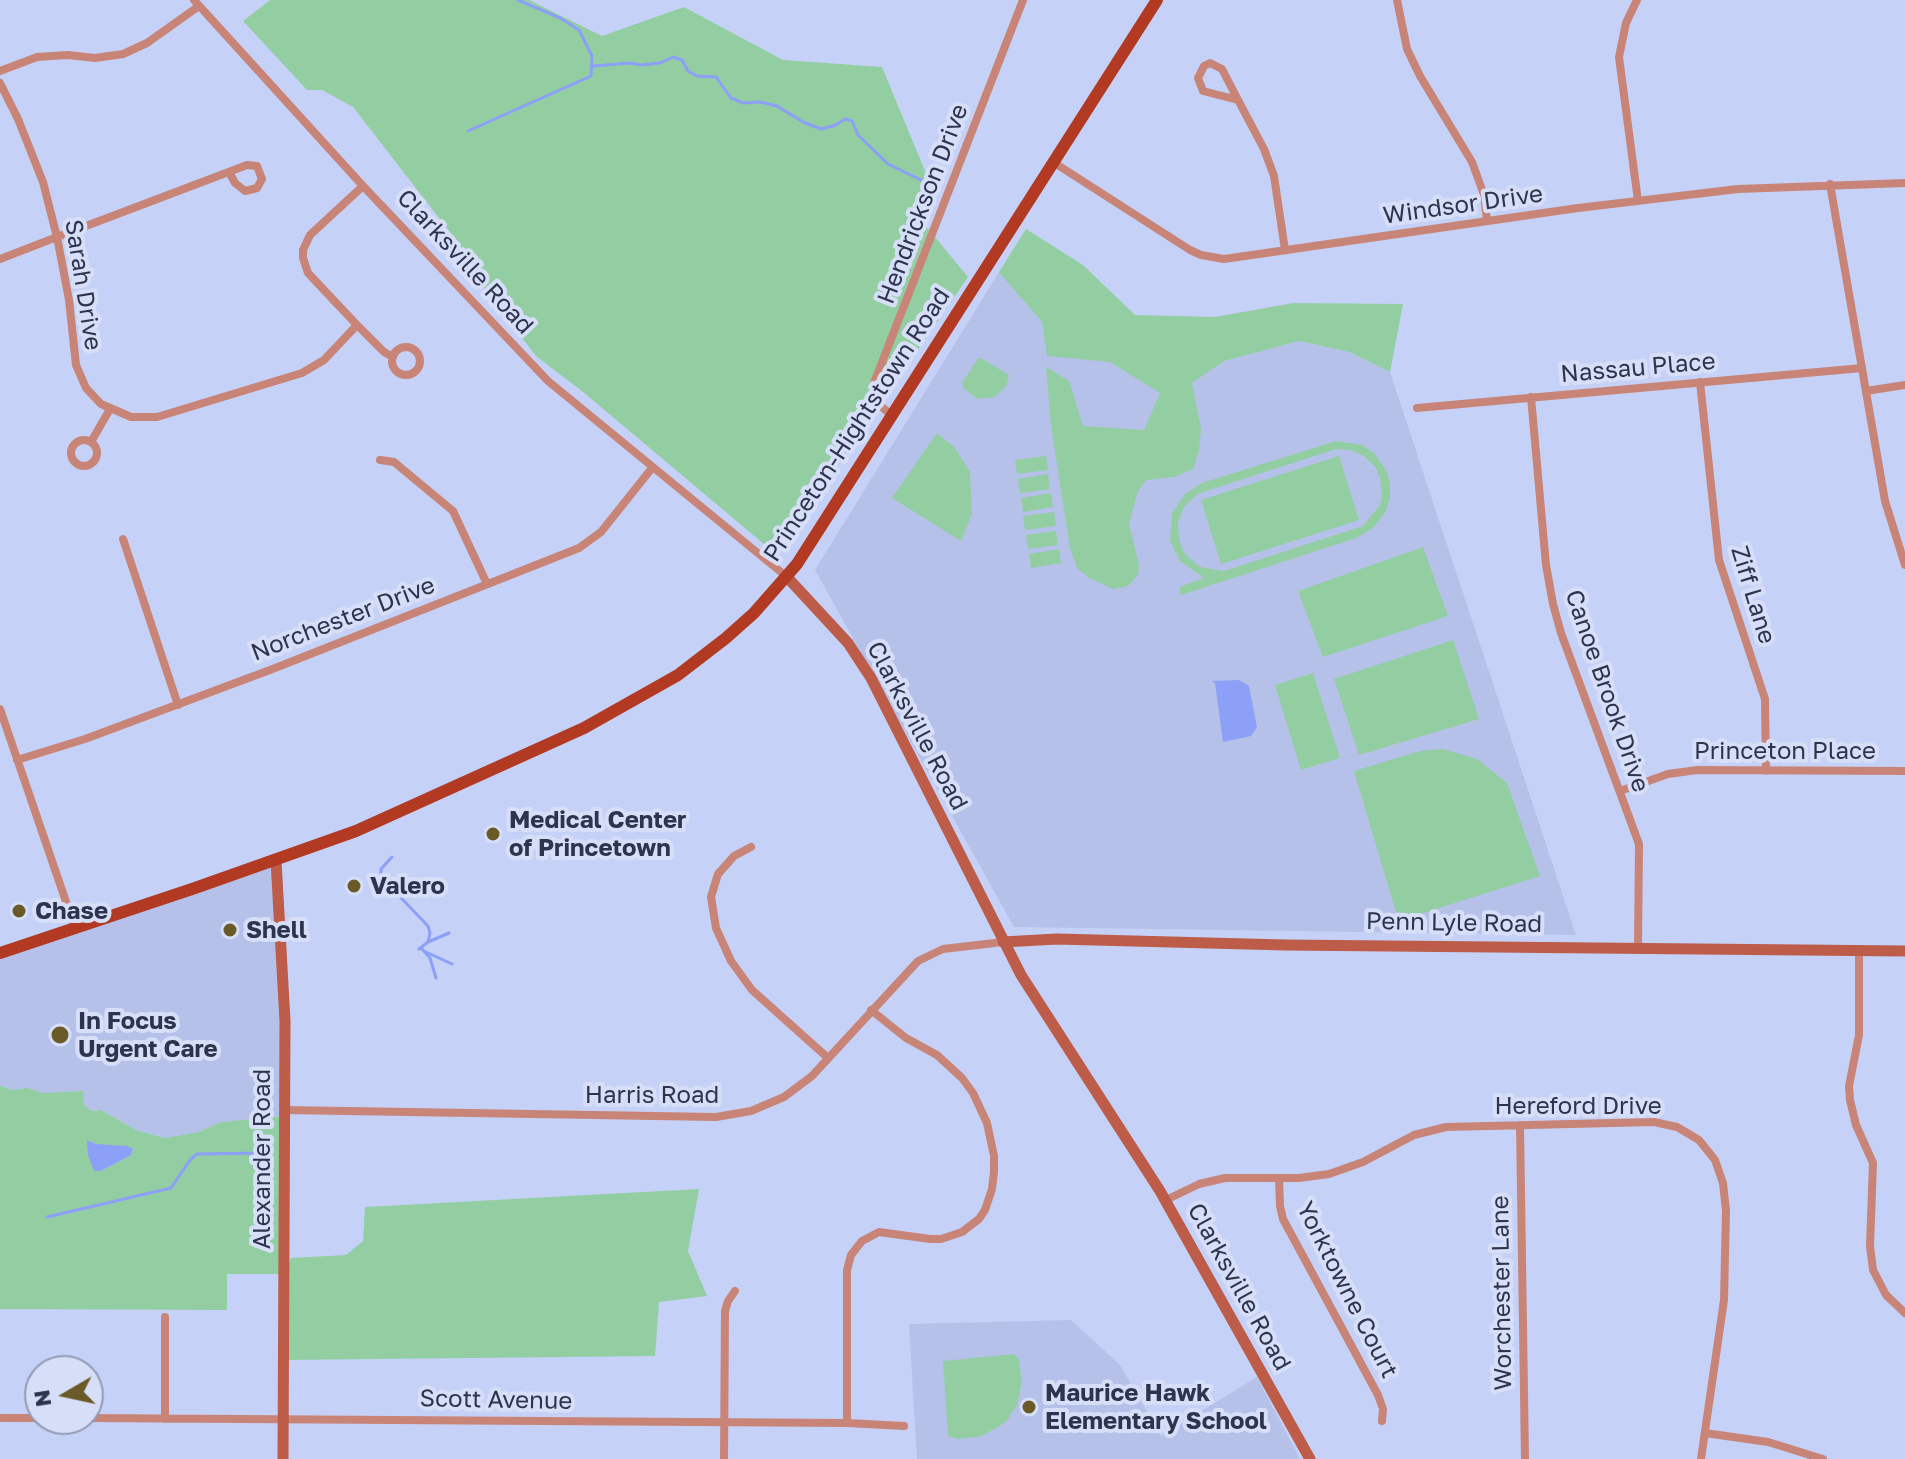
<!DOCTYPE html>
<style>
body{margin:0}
#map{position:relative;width:1905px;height:1459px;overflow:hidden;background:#c6d1f7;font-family:"Golos Text",sans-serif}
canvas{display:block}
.north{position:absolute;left:24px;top:1355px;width:80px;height:80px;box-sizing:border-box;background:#d7dff8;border:2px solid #939bb4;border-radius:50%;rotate:261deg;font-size:22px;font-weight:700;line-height:32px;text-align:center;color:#2e344d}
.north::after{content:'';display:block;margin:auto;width:28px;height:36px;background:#695a27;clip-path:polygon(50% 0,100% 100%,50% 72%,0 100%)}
</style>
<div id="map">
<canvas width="1905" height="1459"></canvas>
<div class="north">N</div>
</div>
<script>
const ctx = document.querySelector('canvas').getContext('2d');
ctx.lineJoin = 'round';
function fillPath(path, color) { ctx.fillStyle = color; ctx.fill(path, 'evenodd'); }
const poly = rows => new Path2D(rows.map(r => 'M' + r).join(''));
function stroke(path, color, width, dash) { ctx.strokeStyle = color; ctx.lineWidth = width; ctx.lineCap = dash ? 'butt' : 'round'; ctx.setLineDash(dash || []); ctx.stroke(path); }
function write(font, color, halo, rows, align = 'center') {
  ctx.font = font + ' "Golos Text",sans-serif'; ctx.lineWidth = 8; ctx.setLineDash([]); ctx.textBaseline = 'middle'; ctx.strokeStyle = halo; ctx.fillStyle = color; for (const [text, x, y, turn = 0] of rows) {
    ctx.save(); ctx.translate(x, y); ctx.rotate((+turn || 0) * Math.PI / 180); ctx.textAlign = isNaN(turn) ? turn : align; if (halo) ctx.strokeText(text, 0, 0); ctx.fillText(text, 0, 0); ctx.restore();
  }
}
const built = poly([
 [999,272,1058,311,1224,361,1299,341,1349,352,1390,372,1576,935,1014,927,815,570],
 [276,860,285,1116,221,1122,199,1132,166,1138,136,1130,101,1110,91,1111,84,1104,82,1091,43,1093,27,1088,13,1090,0,1086,0,953],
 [1071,1320,1120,1365,1161,1436,1257,1377,1300,1459,917,1459,909,1324]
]);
const green = poly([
 [270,0,529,0,602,36,684,7,783,60,882,67,932,188,920,219,968,277,777,555,583,392,536,356,455,251,460,245,353,107,322,90,307,90,243,21],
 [1026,229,1083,265,1135,315,1215,317,1293,303,1403,304,1390,372,1349,352,1299,341,1224,361,1192,383,1201,429,1199,451,1193,469,1174,477,1146,480,1138,491,1129,524,1139,565,1138,575,1128,586,1113,589,1089,578,1077,568,1070,548,1051,426,1046,367,1069,381,1083,426,1144,430,1160,393,1110,362,1047,356,1042,322,999,272],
 [979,357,1009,375,1006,387,994,397,978,399,963,388,962,383],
 [937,433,955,448,970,472,972,514,961,541,892,498],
 [1336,441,1362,445,1374,453,1386,470,1390,483,1390,497,1386,511,1373,528,1356,538,1181,595,1179,587,1204,578,1180,561,1170,541,1172,513,1185,494,1202,483],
 [1336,449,1350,450,1364,456,1376,468,1380,478,1382,495,1380,505,1363,526,1224,571,1200,567,1185,554,1179,540,1178,522,1184,507,1197,494],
 [1046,456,1048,470,1017,474,1015,460],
 [1339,456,1359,520,1221,564,1201,500],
 [1048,474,1050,489,1020,493,1018,479],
 [1051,493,1053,507,1023,512,1021,498],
 [1054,512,1056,526,1025,530,1023,516],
 [1056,531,1058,545,1028,549,1026,535],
 [1423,547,1448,616,1323,657,1298,591],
 [1059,549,1061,563,1031,568,1029,554],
 [1453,640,1479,719,1359,755,1334,679],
 [1313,673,1340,758,1301,770,1275,685],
 [1443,749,1477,759,1507,783,1540,876,1414,916,1396,912,1354,771,1420,751],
 [0,1086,13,1090,27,1088,43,1093,83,1091,84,1104,91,1111,101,1110,136,1130,165,1138,199,1132,221,1122,285,1116,284,1274,227,1274,227,1310,0,1309],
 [88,1140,96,1144,133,1150,131,1155,101,1171],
 [699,1189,688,1251,707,1296,659,1302,655,1356,285,1360,286,1271,291,1258,346,1255,363,1241,365,1207],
 [1014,1354,1019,1360,1022,1382,1017,1405,1006,1422,982,1436,958,1439,948,1436,943,1361]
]);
const water = poly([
 [1239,680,1249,686,1257,727,1251,736,1223,742,1215,683,1212,681],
 [87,1140,96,1144,127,1146,133,1149,131,1155,101,1171,94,1171,88,1155]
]);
const stream = poly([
 [593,66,630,63,641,65,660,63,673,57,682,60,688,71,697,76,716,77,731,98,743,103,760,102,777,106,803,122,821,129,836,125,845,119,852,121,858,135,888,164,921,180],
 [468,131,591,76,592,56,579,30,560,18,518,0],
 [392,857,381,869,381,877,428,926,430,933,428,942],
 [419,949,428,942,449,933],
 [422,949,430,958,436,978],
 [426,952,452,964],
 [47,1217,171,1188,190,1160,197,1154,264,1153]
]);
const street = poly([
 [194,0,363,186,548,381,787,577],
 [1397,0,1407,49,1420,76,1472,162,1484,195,1487,221],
 [1637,0,1626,23,1619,57,1638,201],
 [0,71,37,57,68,55,95,58,123,54,147,43,199,6],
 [0,83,18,119,43,182,57,237,69,300,76,365,86,388,101,404,131,417,157,417,302,373,324,360,357,325],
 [1238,100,1203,91,1198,78,1204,66,1210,63,1222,69,1238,100,1264,149,1274,176,1285,250],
 [1053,162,1190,250,1201,255,1224,259,1578,208,1738,189,1905,183],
 [1830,184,1885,501,1905,565],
 [363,186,310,235,303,250,303,258,308,273,357,325,384,352,393,357],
 [0,259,57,237,247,165,257,166,262,179,257,188,245,191,235,183,229,172],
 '392 361a14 14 0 1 1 28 0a14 14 0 1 1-28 0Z',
 [1700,382,1719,560,1765,699,1766,771],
 [1866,391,1905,385],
 [1531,397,1546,565,1553,604,1561,633,1639,844,1638,948],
 [1417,408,1862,368],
 [891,415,872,398,874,383,1023,0],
 '71 453a13 13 0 1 1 26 0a13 13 0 1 1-26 0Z',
 [91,442,110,409],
 [380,460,394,462,453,511,487,584],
 [123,539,178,705],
 [0,709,75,928],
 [17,760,85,739,270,670,579,548,601,532,652,468],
 [1620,791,1668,774,1697,770,1905,771],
 [751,847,734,856,718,874,711,897,716,928,731,961,752,990,828,1058],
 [1859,951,1859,1035,1849,1086,1850,1100,1856,1125,1873,1163,1870,1246,1873,1270,1886,1295,1905,1313],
 [285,1110,716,1117,751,1111,784,1097,812,1076,918,961,943,949,1003,942],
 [1520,1125,1525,1459],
 [1279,1178,1280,1206,1283,1219,1378,1395,1383,1409,1382,1421],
 [1166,1200,1199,1184,1225,1178,1299,1178,1329,1174,1363,1162,1414,1135,1446,1127,1654,1122,1677,1127,1699,1140,1715,1160,1723,1183,1726,1211,1724,1300,1701,1459],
 [0,1418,40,1418],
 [88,1418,847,1423,904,1426],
 [165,1419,165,1317],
 [847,1423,847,1270,851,1255,862,1241,879,1232,930,1239,941,1239,962,1232,979,1219,985,1210,992,1189,994,1172,994,1156,987,1123,973,1093,962,1078,937,1055,906,1038,871,1010],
 [1705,1433,1768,1442,1823,1459],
 [724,1459,725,1311,728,1301,735,1291]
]);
const secondary = poly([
 [787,577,848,643,871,678,1021,975,1160,1191,1310,1459],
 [276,860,285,1021,283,1459],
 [1003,942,1057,939,1285,945,1905,951]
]);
const primary = poly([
 [0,953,195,888,356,831,584,728,678,675,726,638,754,613,797,564,1157,0]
]);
const markers = [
 [493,834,8,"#695a27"],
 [354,886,8,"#695a27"],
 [19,911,8,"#695a27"],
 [230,930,8,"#695a27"],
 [60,1035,10,"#695a27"],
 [1029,1407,8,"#695a27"]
];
const streetNames = [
 ["Hendrickson Drive",923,204,-69],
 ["Windsor Drive",1463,205,-8],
 ["Clarksville Road",465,262,47],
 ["Sarah Drive",83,285,81],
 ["Nassau Place",1638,368,-5],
 ["Princeton-Hightstown Road",857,425,-57],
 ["Ziff Lane",1753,595,73],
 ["Norchester Drive",343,619,-21],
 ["Canoe Brook Drive",1607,691,71],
 ["Clarksville Road",917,726,62],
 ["Princeton Place",1785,751],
 ["Penn Lyle Road",1454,923,1],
 ["Harris Road",652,1095],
 ["Hereford Drive",1578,1106],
 ["Alexander Road",262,1159,-90],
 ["Clarksville Road",1239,1287,61],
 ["Yorktowne Court",1347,1290,63],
 ["Worchester Lane",1502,1293,-91],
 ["Scott Avenue",496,1400,1]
];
const poiNames = [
 ["Medical Center",509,820],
 ["of Princetown",509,848],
 ["Valero",370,886],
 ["Chase",35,911],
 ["Shell",246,930],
 ["In Focus",78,1021],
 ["Urgent Care",78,1049],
 ["Maurice Hawk",1045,1393],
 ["Elementary School",1045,1421]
];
fillPath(built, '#b5c1e9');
fillPath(green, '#93cea3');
fillPath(water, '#8ba0f6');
stroke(stream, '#8ba0f6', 3);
stroke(street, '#c88577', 8);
stroke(secondary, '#bc5c49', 11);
stroke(primary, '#b23a23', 12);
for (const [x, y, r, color] of markers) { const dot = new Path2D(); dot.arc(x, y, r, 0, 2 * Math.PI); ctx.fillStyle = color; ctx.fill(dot); stroke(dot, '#d7dff8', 3); }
write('24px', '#2e344d', '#d7dff8', streetNames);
write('bold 24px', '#2e344d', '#d7dff8', poiNames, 'left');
</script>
